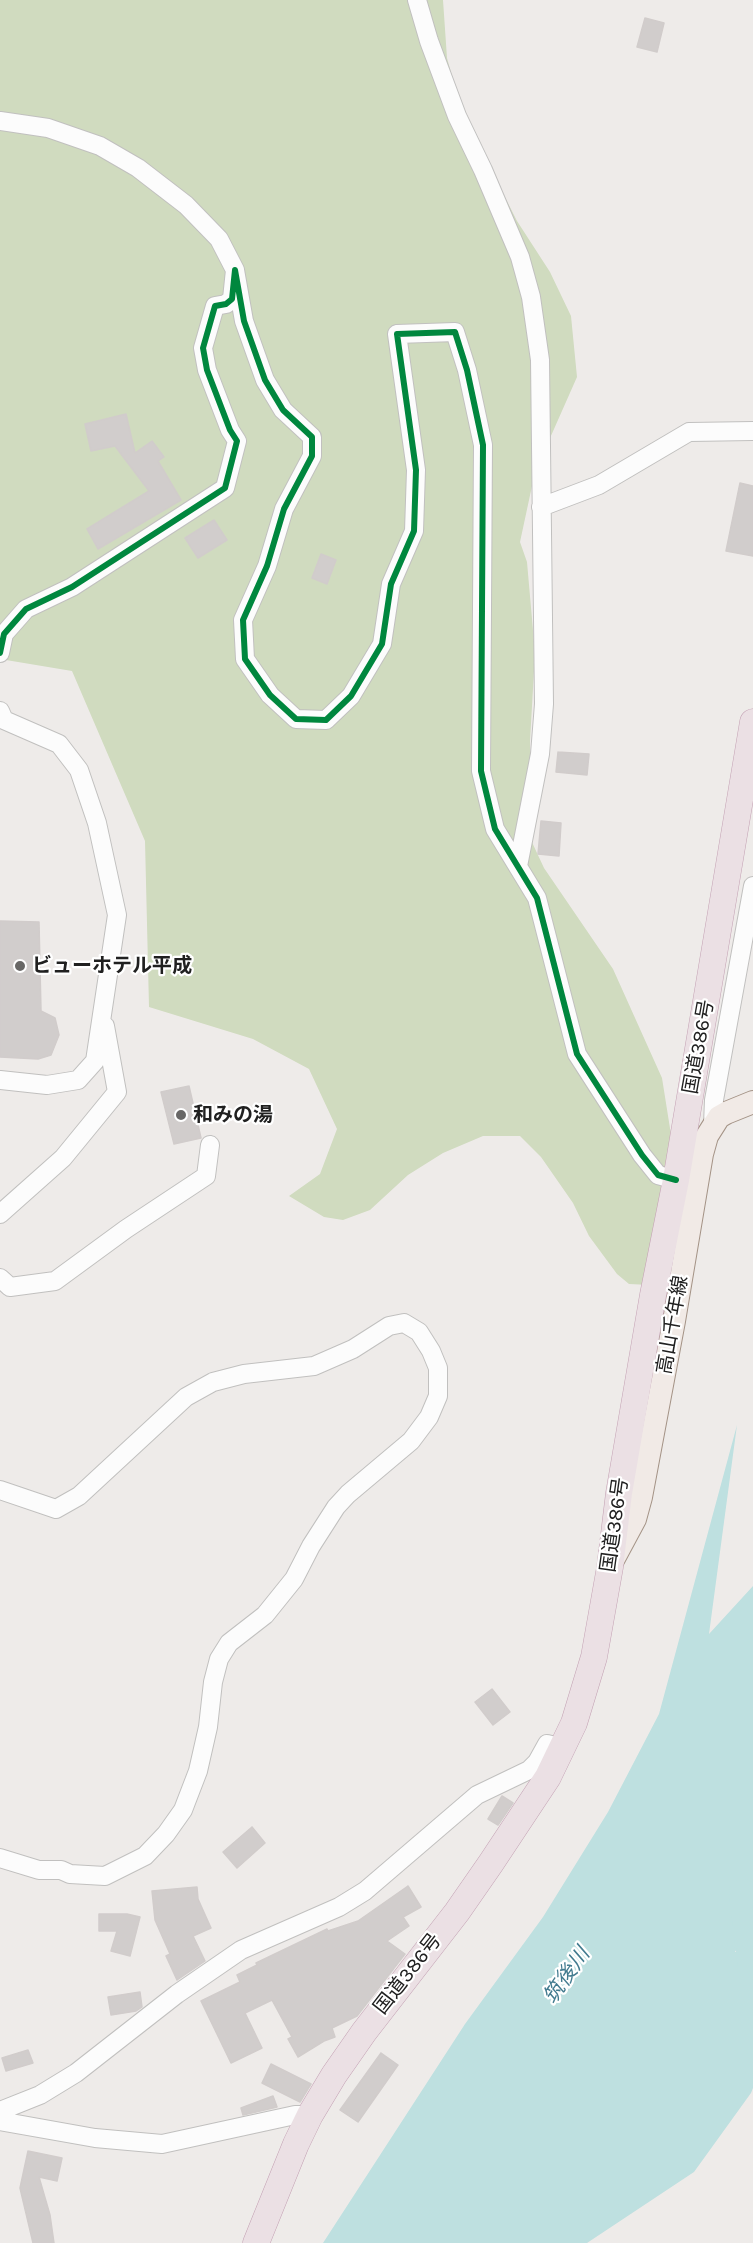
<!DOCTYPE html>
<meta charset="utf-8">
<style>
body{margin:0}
canvas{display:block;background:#eeebe9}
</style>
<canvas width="753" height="2243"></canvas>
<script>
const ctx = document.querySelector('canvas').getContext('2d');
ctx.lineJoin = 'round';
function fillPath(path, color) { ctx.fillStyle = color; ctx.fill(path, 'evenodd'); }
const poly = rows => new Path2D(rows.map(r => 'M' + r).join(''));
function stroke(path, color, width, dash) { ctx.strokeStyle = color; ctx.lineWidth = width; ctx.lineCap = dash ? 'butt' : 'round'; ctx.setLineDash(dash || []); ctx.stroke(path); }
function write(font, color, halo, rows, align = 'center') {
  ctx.font = font + ' Karla,"Noto Sans JP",sans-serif'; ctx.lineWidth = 4.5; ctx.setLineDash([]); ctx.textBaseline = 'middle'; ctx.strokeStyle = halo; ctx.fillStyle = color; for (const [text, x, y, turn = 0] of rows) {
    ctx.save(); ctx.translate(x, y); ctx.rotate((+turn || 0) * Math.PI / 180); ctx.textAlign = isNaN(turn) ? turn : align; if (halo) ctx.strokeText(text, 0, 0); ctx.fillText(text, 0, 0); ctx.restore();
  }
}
const forest = poly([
 [0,0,443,0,447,58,462,112,517,221,550,272,571,316,577,377,535,472,520,542,527,562,535,653,530,741,530,838,544,868,613,969,662,1078,676,1166,650,1285,629,1284,617,1274,589,1236,573,1203,541,1157,520,1136,483,1136,443,1153,408,1175,370,1210,343,1220,324,1217,289,1196,320,1174,337,1129,309,1069,253,1039,149,1007,145,841,72,671,0,659]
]);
const water = poly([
 [737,1425,709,1634,753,1586,753,1922,735,1952,753,1950,753,2088,751,2093,694,2172,587,2243,323,2243,465,2024,543,1917,608,1812,659,1714]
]);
const river = poly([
 [743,1893,753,1975]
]);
const building = poly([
 [645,18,664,23,657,52,637,47,645,18],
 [126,414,135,453,152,441,164,457,158,461,181,500,98,549,87,529,149,491,115,446,91,451,85,424,126,414],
 [740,483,753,486,753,556,726,551,740,483],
 [214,520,227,540,198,558,185,538,214,520],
 [321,554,336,560,327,584,312,578,321,554],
 [558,752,589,754,587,775,556,772,558,752],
 [541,821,561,823,559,856,538,854,541,821],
 [0,921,39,922,41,1011,55,1018,59,1035,51,1055,38,1059,0,1057,0,921],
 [189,1086,201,1138,174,1144,161,1092,189,1086],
 [492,1689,510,1712,493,1725,475,1702,492,1689],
 [502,1796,513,1803,498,1825,488,1819,502,1796],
 [252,1827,265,1843,237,1868,223,1852,252,1827],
 [408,1886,421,1907,403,1917,409,1926,387,1941,405,1954,357,2016,332,2028,335,2037,324,2041,298,2057,288,2039,292,2037,272,2000,245,2013,262,2048,231,2063,201,2001,240,1982,237,1975,257,1965,256,1963,327,1929,328,1931,358,1921,408,1886],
 [197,1887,198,1899,211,1928,193,1936,205,1961,177,1980,166,1956,170,1954,155,1920,152,1891,197,1887],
 [99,1914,127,1914,140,1917,130,1956,111,1951,117,1931,99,1931,99,1914],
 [140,1992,142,2007,136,2011,111,2015,108,1997,140,1992],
 [28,2050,33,2063,6,2071,2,2058,28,2050],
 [381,2053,398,2065,358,2122,340,2110,381,2053],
 [271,2064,311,2084,300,2102,262,2083,271,2064],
 [273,2096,277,2107,243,2115,241,2108,273,2096],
 [28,2151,62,2158,57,2181,39,2177,50,2215,54,2243,33,2243,20,2188,28,2151]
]);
const minor = poly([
 [417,0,429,41,457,116,483,170,520,257,531,297,540,360,544,704,540,754,518,866],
 [0,121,48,128,100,146,138,168,186,205,219,239,235,270],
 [541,507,599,485,689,432,753,431],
 [0,653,4,634,26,609,72,587,225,488,237,441,230,430,207,370,203,348,215,306,226,304,232,299,235,270,244,321,265,380,283,410,312,437,312,456,284,509,267,566,243,620,245,659,270,695,296,719,326,720,351,696,382,644,391,584,414,531,416,470,397,334,455,332,467,370,483,445,481,771,495,829,537,898,577,1054,642,1155,658,1175,676,1180],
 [0,711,4,720,59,744,79,770,97,823,117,915,95,1061,78,1080,47,1085,0,1080],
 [713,1124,714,1100,753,886],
 [0,1214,63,1158,117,1092,105,1026],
 [0,1278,10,1287,55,1281,126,1229,206,1176,210,1145],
 [0,1490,56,1509,79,1496,186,1397,213,1382,244,1374,314,1366,353,1349,389,1326,404,1323,419,1332,431,1351,438,1368,438,1396,429,1417,411,1441,348,1494,336,1507,311,1546,294,1579,265,1615,229,1643,219,1659,213,1682,208,1727,198,1771,183,1810,166,1834,145,1856,105,1876,70,1874,61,1870,39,1870,0,1858],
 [0,2111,40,2095,76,2073,177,1994,241,1950,339,1907,365,1891,477,1795,529,1770,537,1762,547,1744,563,1748],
 [0,2121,95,2138,162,2144,295,2115,310,2115]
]);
const major = poly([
 [613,1560,635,1519,641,1497,674,1321,702,1154,707,1136,719,1117,726,1113,753,1102]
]);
const highway = poly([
 [256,2243,296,2144,310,2115,334,2075,364,2032,457,1912,491,1863,548,1777,574,1723,594,1657,610,1567,619,1493,653,1295,676,1180,753,722]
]);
const cycleway = poly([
 [0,653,4,634,26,609,72,587,225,488,237,441,230,430,207,370,203,348,215,306,226,304,232,299,235,270,244,321,265,380,283,410,312,437,312,456,284,509,267,566,243,620,245,659,270,695,296,719,326,720,351,696,382,644,391,584,414,531,416,470,397,334,455,332,467,370,483,445,481,771,495,829,537,898,577,1054,642,1155,658,1175,676,1180]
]);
const markers = [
 [20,966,6,"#686766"],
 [181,1115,6,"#686766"]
];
const poiNames = [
 ["ビューホテル平成",32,966],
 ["和みの湯",193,1115]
];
const streetNames = [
 ["国道386号",699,1047,-80],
 ["高山千年線",673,1325,-80],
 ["国道386号",615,1525,-82],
 ["国道386号",408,1974,-52]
];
const waterNames = [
 ["筑後川",567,1976,-55]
];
fillPath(forest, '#d0dbbf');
fillPath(water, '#bee0e0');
stroke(river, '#bee0e0', 28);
fillPath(building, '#d1cdcc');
stroke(building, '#d1cccb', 1.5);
stroke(minor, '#c1c0bf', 20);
stroke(major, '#a49386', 24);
stroke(highway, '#c3a0b3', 27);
stroke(minor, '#fcfcfc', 18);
stroke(major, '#f1eae6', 22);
stroke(highway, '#ebe0e4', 26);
stroke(cycleway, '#00873e', 6);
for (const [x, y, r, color] of markers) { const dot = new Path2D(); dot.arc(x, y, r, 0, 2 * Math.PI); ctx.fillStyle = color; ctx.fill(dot); stroke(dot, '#fff', 2); }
write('bold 20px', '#202020', '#fff', poiNames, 'left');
write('20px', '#202020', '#fff', streetNames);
write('italic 21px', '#427b8f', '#fff', waterNames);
</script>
